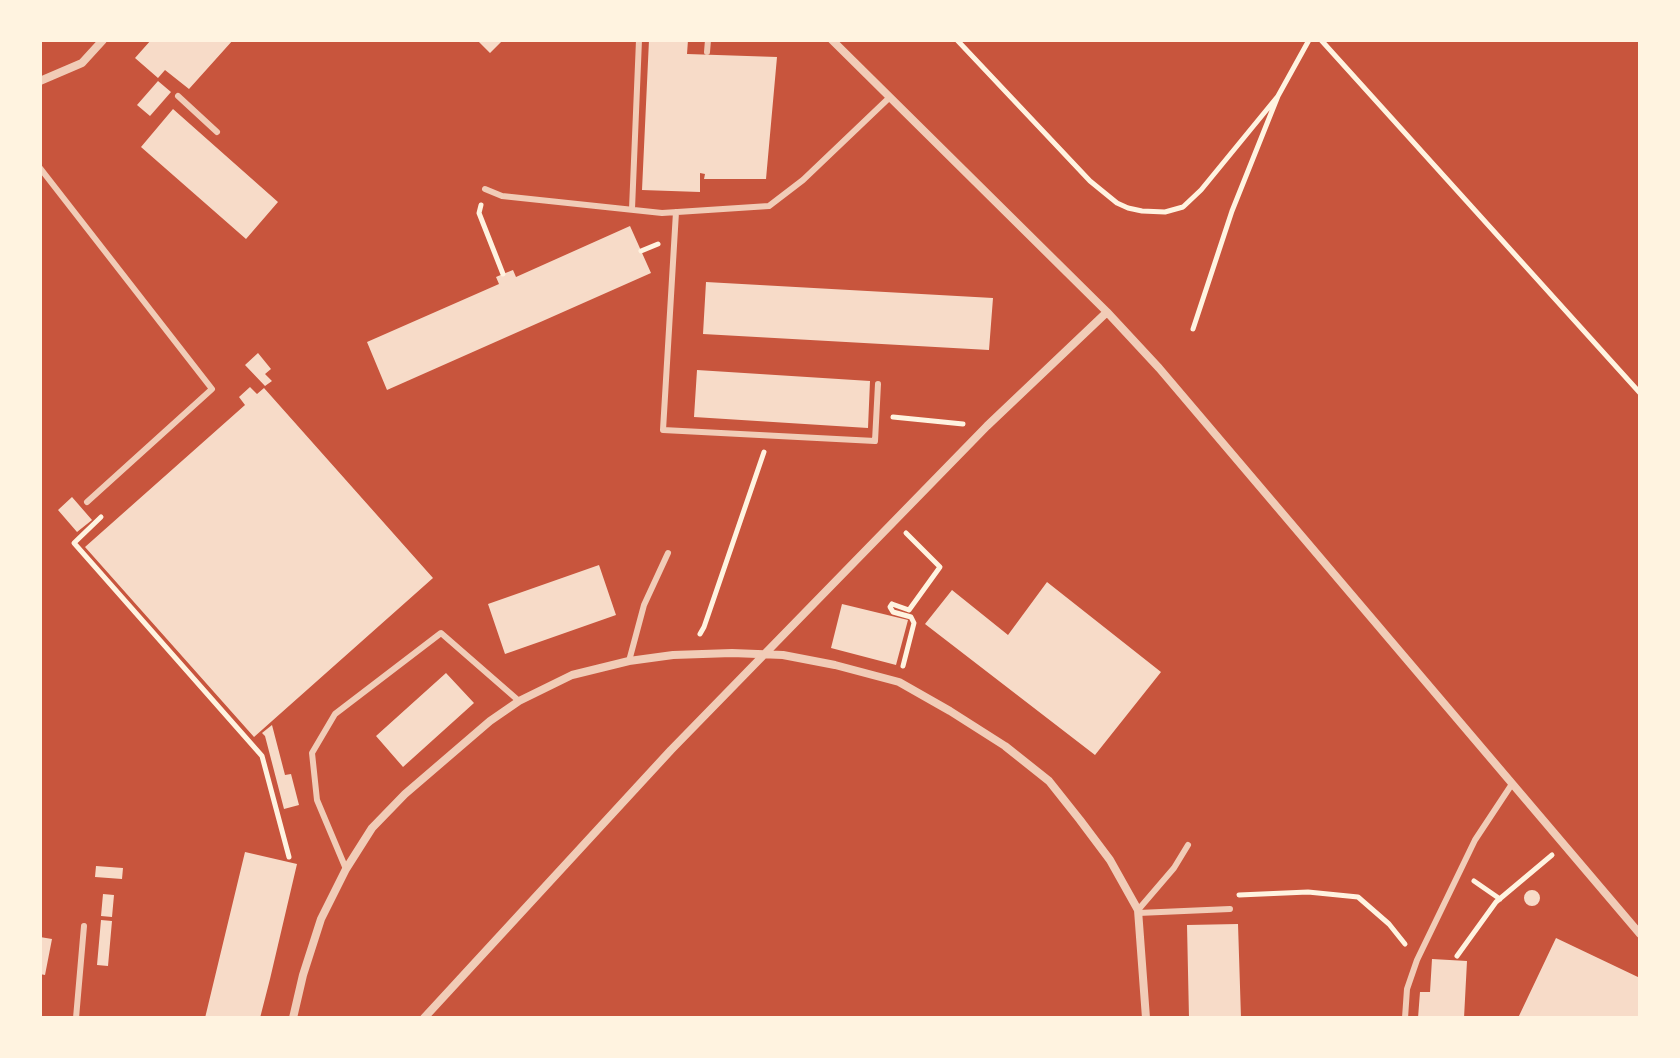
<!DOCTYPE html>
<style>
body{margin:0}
#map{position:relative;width:1680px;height:1058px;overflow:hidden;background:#c8553d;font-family:Roboto,sans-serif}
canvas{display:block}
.frame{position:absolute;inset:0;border:42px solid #fff3e0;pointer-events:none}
</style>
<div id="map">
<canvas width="1680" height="1058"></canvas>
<div class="frame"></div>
</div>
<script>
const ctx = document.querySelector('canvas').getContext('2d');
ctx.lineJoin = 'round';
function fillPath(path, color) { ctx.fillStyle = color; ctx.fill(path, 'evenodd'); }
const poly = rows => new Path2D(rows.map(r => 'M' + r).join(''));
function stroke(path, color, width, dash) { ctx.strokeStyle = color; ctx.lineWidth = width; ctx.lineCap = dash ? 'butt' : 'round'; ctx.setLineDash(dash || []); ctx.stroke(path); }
const building = poly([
 [151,40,233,40,189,89,165,70,158,78,135,58],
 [477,40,503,40,490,53],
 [649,40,688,40,687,54,777,57,766,179,704,179,705,174,700,173,700,192,642,190],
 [158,81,171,92,150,116,137,105],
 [173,109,278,202,246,239,141,147],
 [630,226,651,273,387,390,367,342,499,284,496,277,503,274,513,270,516,277],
 [706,282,993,298,989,350,703,334],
 [258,353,271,369,265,374,272,381,265,386,245,365],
 [697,370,870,381,868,428,694,417],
 [250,387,257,394,264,388,433,578,254,737,85,547,245,405,239,397],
 [72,497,92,520,77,532,58,510],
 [599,565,616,615,505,654,488,604],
 [1047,582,1161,672,1095,755,925,624,952,590,1008,635],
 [842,604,908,620,896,665,831,648],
 [446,673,474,703,403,767,376,736],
 [272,725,285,775,291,774,299,805,284,809,265,736,262,733],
 [245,852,297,864,270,979,260,1018,205,1018],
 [96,866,123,868,122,879,95,877],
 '1524 898a8 8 0 1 1 16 0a8 8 0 1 1-16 0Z',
 [103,894,114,895,112,917,101,916],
 [101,920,112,921,108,966,97,965],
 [1238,924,1241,1018,1189,1018,1187,925],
 [40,937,52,939,45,975,40,974],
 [1556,938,1640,978,1640,1018,1518,1018],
 [1432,959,1467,961,1464,1018,1418,1018,1420,992,1430,992]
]);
const path = poly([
 [957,40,1090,181,1117,203,1128,208,1142,211,1165,212,1183,207,1201,190,1278,96],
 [1321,40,1640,393],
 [481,205,479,213,503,274],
 [641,251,658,244],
 [1193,329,1232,211,1278,96,1309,40],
 [893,417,963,424],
 [101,517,74,543,262,756,289,857],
 [892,604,909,610,940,567,906,533],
 [892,604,890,607,893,612,911,617,914,623,903,666],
 [700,634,704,627,764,452],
 [1474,881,1500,899],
 [1239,895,1308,892,1358,897,1389,924,1405,944],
 [1457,956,1496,902,1552,855]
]);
const service = poly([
 [707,52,708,40],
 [178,96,217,132],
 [40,168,212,389,87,502],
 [485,189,502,196,662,213,769,206,803,180,890,97],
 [632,209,639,40],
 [676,212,663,430,875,441,878,384],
 [629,661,644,605,668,553],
 [346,869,317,800,312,753,335,714,441,633,519,701],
 [1138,910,1174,868,1188,845],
 [1138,913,1230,909],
 [76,1018,84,926],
 [1405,1018,1407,989,1417,960,1475,840,1512,784]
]);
const minor = poly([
 [832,40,1107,312,1159,368,1640,934],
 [40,81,82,63,103,40],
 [293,1018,303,975,321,919,346,869,372,828,405,794,490,721,519,701,572,675,629,661,673,655,732,653,783,655,835,665,899,682,950,711,1005,746,1049,781,1080,820,1110,860,1138,910,1146,1018],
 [424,1018,671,750,987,426,1107,312]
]);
fillPath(building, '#f7dbc8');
stroke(path, '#fff3e0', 5);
stroke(service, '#f1ccb7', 6);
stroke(minor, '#f1ccb7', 8);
</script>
